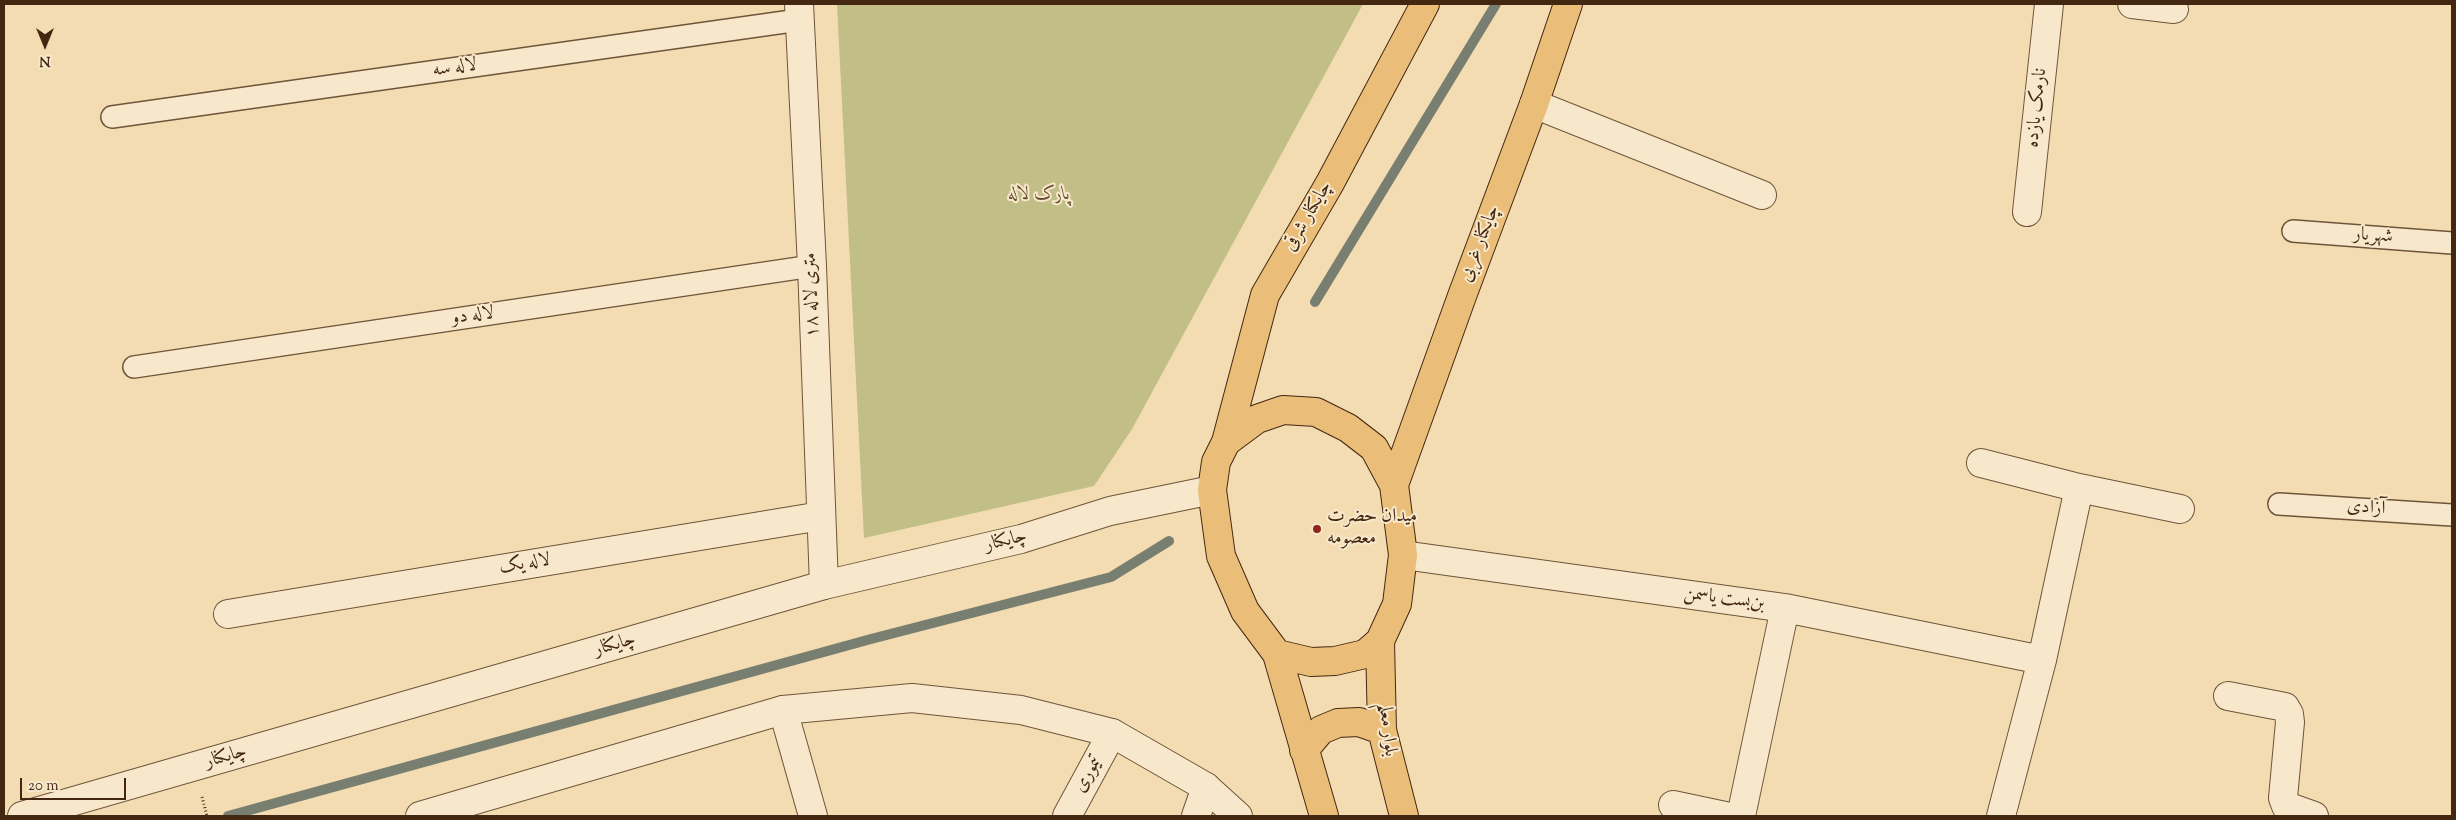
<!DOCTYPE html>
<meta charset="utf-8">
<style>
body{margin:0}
#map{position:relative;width:2456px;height:820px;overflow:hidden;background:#f3dcb1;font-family:"Sorts Mill Goudy",serif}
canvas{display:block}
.frame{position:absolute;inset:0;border:5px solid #432711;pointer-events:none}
.north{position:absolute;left:20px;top:20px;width:50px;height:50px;-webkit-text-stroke:4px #f7e8cc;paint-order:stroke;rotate:180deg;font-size:14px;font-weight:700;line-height:20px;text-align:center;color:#432711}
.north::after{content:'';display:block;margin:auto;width:18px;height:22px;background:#432711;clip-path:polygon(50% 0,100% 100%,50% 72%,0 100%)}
.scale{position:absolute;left:20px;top:778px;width:106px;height:22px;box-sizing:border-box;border:2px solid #432711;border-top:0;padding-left:6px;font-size:15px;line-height:18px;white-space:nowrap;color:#432711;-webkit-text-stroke:4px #f7e8cc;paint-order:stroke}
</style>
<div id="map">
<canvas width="2456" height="820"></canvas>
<div class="frame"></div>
<div class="north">N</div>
<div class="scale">20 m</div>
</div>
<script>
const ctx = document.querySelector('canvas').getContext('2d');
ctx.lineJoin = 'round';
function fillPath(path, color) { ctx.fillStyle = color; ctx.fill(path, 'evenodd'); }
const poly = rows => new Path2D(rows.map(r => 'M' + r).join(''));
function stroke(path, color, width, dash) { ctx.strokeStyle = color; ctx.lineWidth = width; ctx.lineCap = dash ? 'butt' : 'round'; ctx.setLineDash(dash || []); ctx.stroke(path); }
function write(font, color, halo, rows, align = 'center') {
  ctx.font = font + ' "Sorts Mill Goudy",Amiri,serif'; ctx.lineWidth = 4; ctx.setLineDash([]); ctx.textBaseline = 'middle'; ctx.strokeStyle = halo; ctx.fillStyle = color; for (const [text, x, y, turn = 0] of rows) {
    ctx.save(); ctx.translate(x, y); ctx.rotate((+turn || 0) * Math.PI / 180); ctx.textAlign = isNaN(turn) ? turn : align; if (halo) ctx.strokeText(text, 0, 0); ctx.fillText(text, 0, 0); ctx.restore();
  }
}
const green = poly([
 [837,4,1363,4,1132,429,1094,486,864,538]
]);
const stream = poly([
 [1315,302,1496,4],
 [228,816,871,639,1111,577,1169,541]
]);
const path = poly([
 [202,797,207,816]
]);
const service = poly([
 [112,117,799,20],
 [2293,231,2452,243],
 [134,367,812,266],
 [2279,504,2452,515]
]);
const minor = poly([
 [799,4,812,266,824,585],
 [2132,4,2174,9],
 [1534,104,1762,195],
 [2027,212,2049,4],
 [1981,463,2079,488,2180,509],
 [1403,555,1785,608,2042,660],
 [228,614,821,516],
 [2228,696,2285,707,2289,714,2290,722,2283,798,2286,806,2314,816],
 [783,710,813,816],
 [1673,805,1725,816],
 [1067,816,1112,733],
 [1196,816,1206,787],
 [1741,816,1785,608],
 [2001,816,2042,660,2079,488]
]);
const tertiary = poly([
 [22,816,824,585,1021,539,1110,511,1212,490],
 [420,816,783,710,912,698,1021,710,1112,733,1206,787,1238,816]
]);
const primary = poly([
 [1283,410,1316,412,1348,428,1374,448,1394,485,1403,555,1397,604,1380,641,1365,654,1335,661,1311,662,1277,654,1245,611,1221,556,1212,490,1216,462,1226,442,1257,419,1283,410],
 [1226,442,1265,295,1330,183,1425,4],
 [1394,485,1462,296,1534,104,1568,4],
 [1380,641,1382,730,1404,816],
 [1277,654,1324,816],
 [1304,750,1321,730,1338,723,1359,722,1382,730]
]);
const markers = [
 [1317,529,5,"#8f2418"]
];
const streetNames = [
 ["لاله سه",455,69,-8],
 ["نارمک یازده",2038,108,-84],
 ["چایکنار شرقی",1309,217,-60],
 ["شهریار",2373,237,4],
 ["چایکنار غربی",1481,244,-69],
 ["۱۸ متری لاله",813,295,-92],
 ["لاله دو",473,317,-8],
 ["آزادی",2366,509,4],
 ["چایکنار",1006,542,-14],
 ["لاله یک",525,565,-9],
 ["بن‌بست یاسمن",1724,600,8],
 ["چایکنار",615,646,-16],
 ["بلوار معلم",1386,730,83],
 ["چایکنار",226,758,-16],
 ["تیموری",1089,775,-61]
];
const parkNames = [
 ["پارک لاله",1039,196]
];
const poiNames = [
 ["میدان حضرت",1327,518],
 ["معصومه",1327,540]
];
fillPath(green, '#c2be87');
stroke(stream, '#787f71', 10);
stroke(service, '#6f5439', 24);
stroke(minor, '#6f5439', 30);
stroke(tertiary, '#6f5439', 30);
stroke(primary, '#432711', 30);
stroke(path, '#432711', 3, [1, 2.5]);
stroke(service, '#f7e8cc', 21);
stroke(minor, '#f7e8cc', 28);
stroke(tertiary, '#f7e8cc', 28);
stroke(primary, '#eabe78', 28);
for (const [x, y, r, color] of markers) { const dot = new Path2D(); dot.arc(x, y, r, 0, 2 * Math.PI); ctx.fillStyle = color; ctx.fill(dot); stroke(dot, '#f7e8cc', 2); }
write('19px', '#432711', '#f7e8cc', streetNames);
write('italic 19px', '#634d2e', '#f7e8cc', parkNames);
write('19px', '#432711', '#f7e8cc', poiNames, 'left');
</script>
